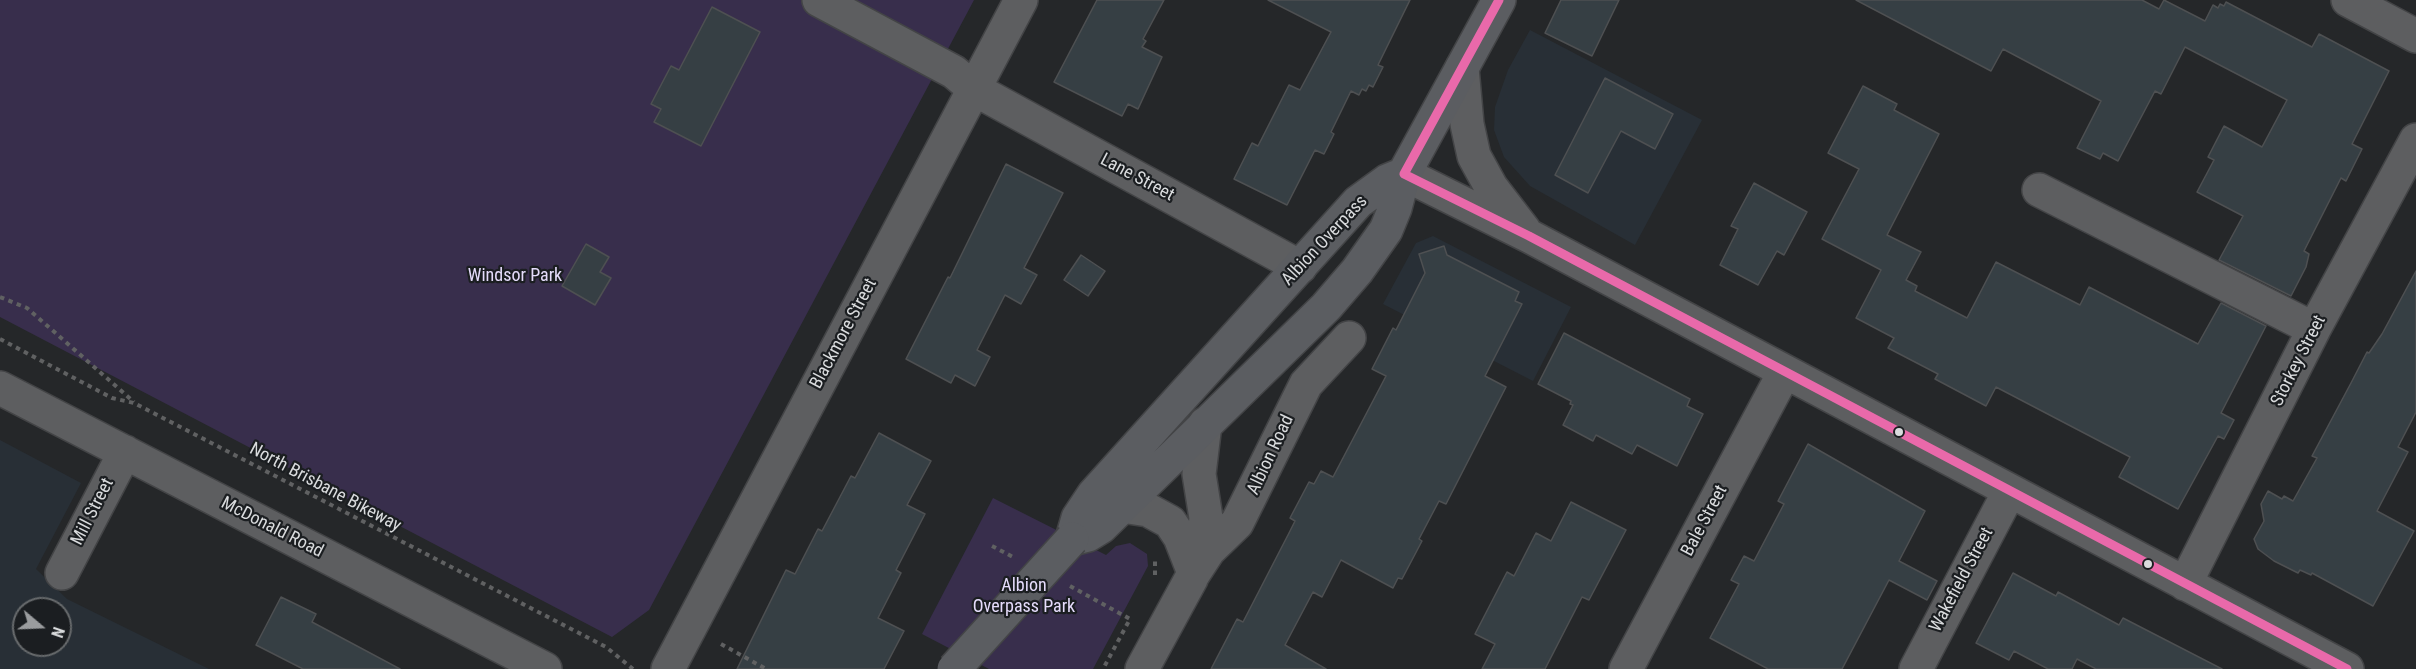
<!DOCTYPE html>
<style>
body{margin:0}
#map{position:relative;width:2416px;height:669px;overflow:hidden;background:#252729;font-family:"Roboto Condensed",sans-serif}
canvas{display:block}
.north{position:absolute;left:12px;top:597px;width:60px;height:60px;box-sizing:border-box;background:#1b1e21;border:2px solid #676a6c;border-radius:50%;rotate:109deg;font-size:16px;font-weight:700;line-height:24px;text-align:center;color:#d9dbdd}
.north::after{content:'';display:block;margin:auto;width:21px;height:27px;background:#9a9c9e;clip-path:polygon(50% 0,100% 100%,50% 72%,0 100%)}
</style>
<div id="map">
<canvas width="2416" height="669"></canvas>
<div class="north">N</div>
</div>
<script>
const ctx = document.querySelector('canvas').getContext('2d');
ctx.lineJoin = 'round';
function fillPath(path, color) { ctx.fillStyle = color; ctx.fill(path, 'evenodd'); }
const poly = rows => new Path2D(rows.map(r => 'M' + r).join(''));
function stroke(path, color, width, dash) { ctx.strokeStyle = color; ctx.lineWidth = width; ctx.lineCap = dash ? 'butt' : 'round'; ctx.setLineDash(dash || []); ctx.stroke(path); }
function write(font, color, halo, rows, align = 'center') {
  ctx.font = font + ' "Roboto Condensed",sans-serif'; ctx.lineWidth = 4.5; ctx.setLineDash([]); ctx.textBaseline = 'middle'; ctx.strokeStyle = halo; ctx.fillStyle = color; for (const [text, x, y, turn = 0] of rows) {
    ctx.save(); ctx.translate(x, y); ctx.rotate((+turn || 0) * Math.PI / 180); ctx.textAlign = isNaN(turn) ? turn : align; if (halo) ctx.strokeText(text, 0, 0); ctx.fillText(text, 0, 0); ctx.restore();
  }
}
const built = poly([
 [1530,30,1702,120,1635,245,1530,186,1504,157,1494,130,1495,107,1508,70],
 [1433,236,1571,307,1533,381,1383,304,1416,243],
 [0,440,81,483,36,569,67,599,209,669,0,669],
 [24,609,60,609,60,645,24,645]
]);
const green = poly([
 [0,0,974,0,649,610,612,637,0,317],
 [993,498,1106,555,1116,546,1130,543,1147,554,1148,566,1093,669,989,669,922,634]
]);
const building = poly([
 [1097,0,1164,0,1143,39,1146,41,1142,47,1162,57,1138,109,1128,104,1122,116,1054,82,1097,0],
 [1268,0,1410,0,1378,65,1383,67,1373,87,1369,85,1366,91,1362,89,1359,95,1351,91,1331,132,1334,134,1324,154,1315,150,1287,205,1234,179,1252,143,1258,146,1289,85,1300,90,1331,32,1268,0],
 [1561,0,1619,0,1592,56,1545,33,1561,0],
 [1856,0,2142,0,2159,9,2164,0,2205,21,2213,5,2218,8,2220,4,2224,6,2226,2,2312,47,2319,34,2389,71,2352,144,2362,149,2346,181,2341,178,2304,251,2309,254,2306,267,2291,296,2219,260,2243,216,2197,192,2214,160,2208,157,2224,126,2262,147,2287,100,2185,47,2161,94,2155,91,2118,161,2103,153,2100,159,2077,148,2101,101,2003,49,1991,71,1856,0],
 [712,7,760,32,701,146,654,122,661,109,651,104,671,66,679,70,712,7],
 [1605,78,1673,114,1655,149,1621,131,1588,193,1555,175,1605,78],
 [1863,86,1897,104,1894,110,1939,134,1887,235,1921,252,1906,280,1917,286,1915,291,1967,318,1996,262,2080,305,2089,287,2198,344,2221,303,2266,326,2221,413,2234,420,2224,439,2218,436,2178,509,2119,477,2130,457,1996,387,1986,406,1935,379,1938,374,1888,348,1894,338,1856,318,1881,270,1822,239,1859,169,1828,153,1863,86],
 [1006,164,1063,193,1024,268,1037,275,1021,304,1005,295,977,350,990,357,975,386,955,375,951,383,906,359,948,277,950,278,1006,164],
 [1754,183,1807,212,1784,255,1777,251,1758,285,1720,265,1738,229,1731,226,1754,183],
 [586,244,609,257,600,272,611,278,595,305,562,286,586,244],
 [1444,246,1447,255,1519,292,1515,301,1522,304,1485,376,1506,387,1446,504,1439,501,1419,539,1422,541,1402,579,1398,578,1393,588,1341,560,1322,597,1313,592,1285,645,1326,669,1211,669,1237,619,1243,622,1289,533,1295,521,1290,518,1309,482,1314,484,1321,471,1333,477,1386,376,1372,369,1393,328,1396,330,1425,273,1419,254,1444,246],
 [1081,255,1105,271,1088,296,1064,280,1081,255],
 [2416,271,2416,412,2398,447,2408,452,2377,511,2414,531,2373,606,2312,573,2311,575,2300,570,2298,573,2274,561,2258,549,2254,539,2264,521,2261,504,2268,491,2282,499,2284,496,2293,501,2317,458,2312,456,2351,383,2367,352,2369,353,2382,334,2416,271],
 [1564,333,1690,399,1687,406,1703,414,1677,466,1637,445,1632,454,1596,435,1593,441,1563,425,1573,405,1570,404,1571,401,1538,384,1564,333],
 [879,433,931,461,907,505,925,514,896,570,901,573,878,618,904,631,884,669,737,669,786,570,795,574,818,529,822,531,851,476,855,478,879,433],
 [1808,444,1925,511,1899,561,1937,581,1927,600,1889,580,1842,669,1768,669,1710,638,1739,584,1731,580,1744,556,1754,561,1784,504,1778,501,1808,444],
 [1571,502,1626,530,1589,600,1582,597,1545,669,1482,669,1495,644,1475,634,1507,572,1514,576,1536,533,1551,541,1571,502],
 [2013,573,2056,596,2058,592,2119,625,2123,618,2222,669,2096,669,2077,659,2072,669,2048,669,2014,651,2009,660,1976,643,2013,573],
 [281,597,316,614,312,622,400,669,303,669,256,645,281,597]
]);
const path = poly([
 [0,297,27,308,134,402],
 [0,339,112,398,134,403,606,647,633,669],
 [992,546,1015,558],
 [1155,575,1155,561],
 [1070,586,1130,619,1103,669],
 [721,644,766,669]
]);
const minor = poly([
 [819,0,954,72,974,89,1300,267],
 [2348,0,2416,36],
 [1462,68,1467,124,1474,156,1491,187,1524,230],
 [1404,174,1529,236,2347,669],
 [2039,190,2314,329],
 [0,388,545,669],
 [1122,506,1148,510,1170,522,1180,537,1194,573],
 [62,573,125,452],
 [1194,573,1209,550,1237,523,1306,384,1349,338],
 [2185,584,2314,329,2416,140],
 [668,669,1021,0],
 [1142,669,1191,579,1203,546,1206,518,1199,474,1205,424],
 [1626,669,1784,373],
 [1916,669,2009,492]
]);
const major = poly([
 [1404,174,1387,181,1358,202,1094,494,1078,518,1072,539,1088,535,1101,527,1326,307,1357,271,1386,230,1395,208,1404,174,1499,0]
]);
const majorBridge = poly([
 [954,669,1072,539]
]);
const bus1 = poly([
 [1499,0,1404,174,1529,236,2347,669]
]);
const markers = [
 [1899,432,5,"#d9dbdd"],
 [2148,564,5,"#d9dbdd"]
];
const streetNames = [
 ["Lane Street",1137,178,28],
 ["Albion Overpass",1325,241,-47],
 ["Blackmore Street",844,334,-62],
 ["Storkey Street",2299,361,-63],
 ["Albion Road",1271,455,-65],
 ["North Brisbane Bikeway",325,488,28],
 ["Mill Street",93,512,-63],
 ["Bale Street",1705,521,-62],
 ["McDonald Road",272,528,27],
 ["Wakefield Street",1962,580,-62]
];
const parkNames = [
 ["Windsor Park",515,276],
 ["Albion",1024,586],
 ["Overpass Park",1024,607]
];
fillPath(built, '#282f36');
fillPath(green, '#382e4c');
fillPath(building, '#363f44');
stroke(building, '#4e5052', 1.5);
stroke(minor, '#434446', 36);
stroke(major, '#434446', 36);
stroke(path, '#606162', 4, [4.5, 4.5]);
stroke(minor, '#5d5e60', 33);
stroke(major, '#5b5d61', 33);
stroke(majorBridge, '#434446', 36, []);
stroke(majorBridge, '#5b5d61', 33);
stroke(bus1, '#e969aa', 9);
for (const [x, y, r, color] of markers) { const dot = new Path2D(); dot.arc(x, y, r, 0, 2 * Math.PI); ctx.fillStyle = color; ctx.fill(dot); stroke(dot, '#1b1e21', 2); }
write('18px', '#d9dbdd', '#1b1e21', streetNames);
write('18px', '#e5dcfb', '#1b1e21', parkNames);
</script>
